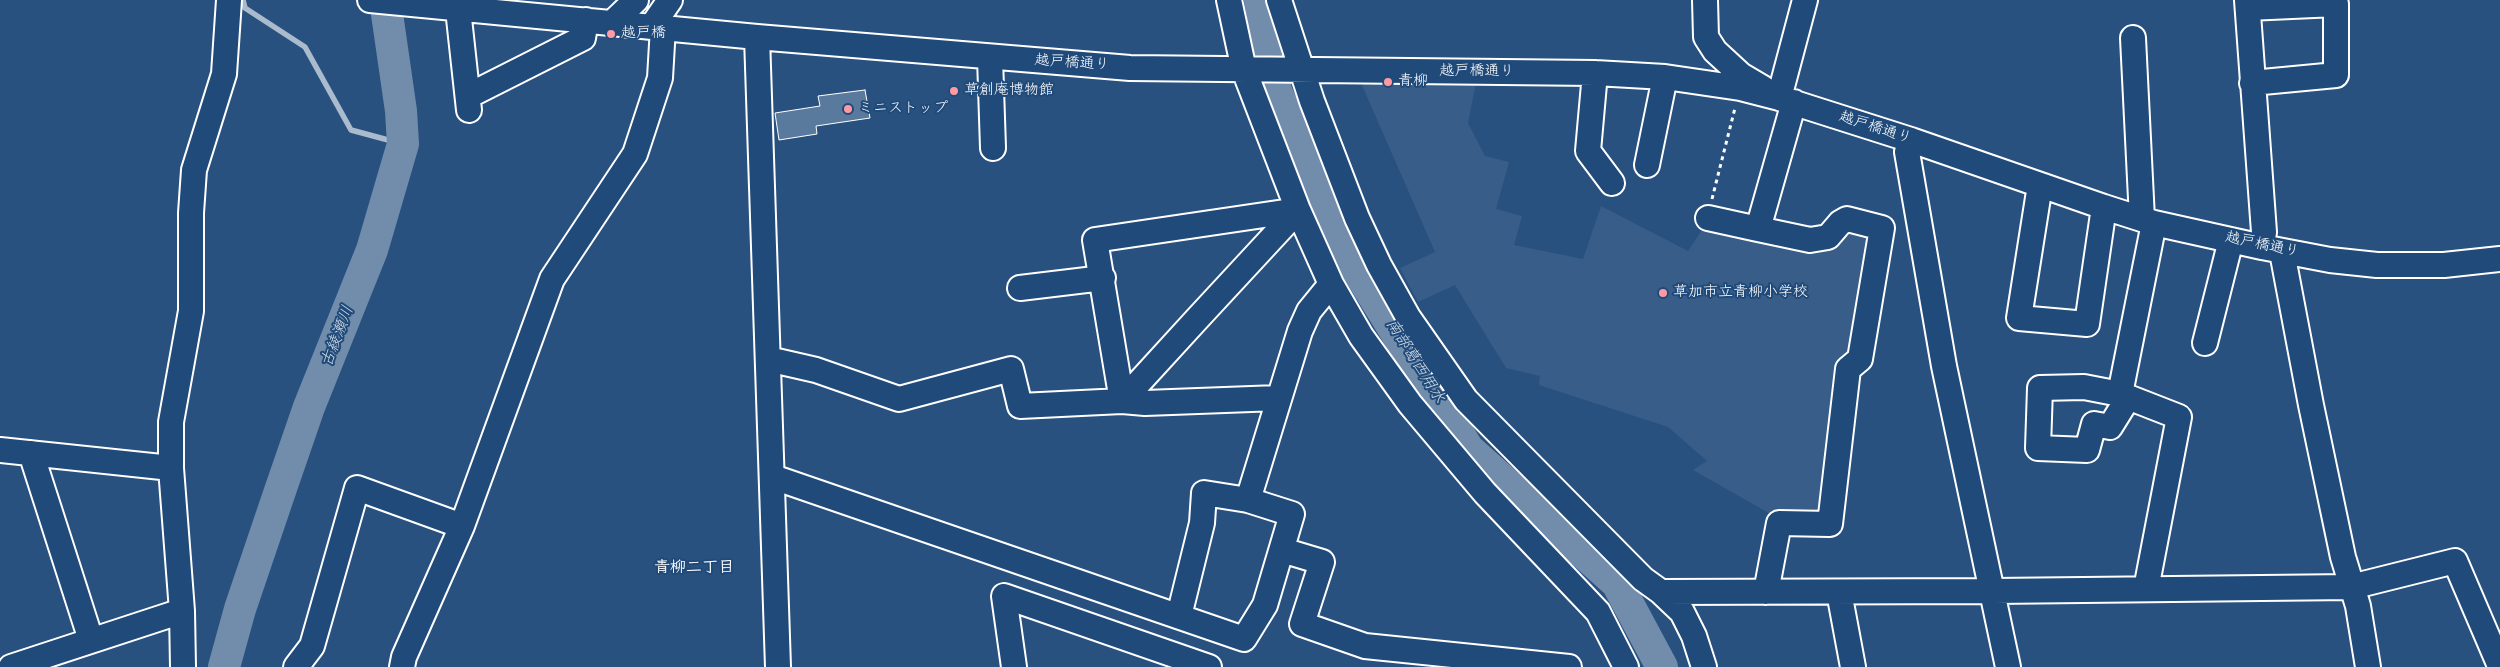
<!DOCTYPE html>
<meta charset="utf-8">
<style>
body{margin:0}
canvas{display:block;background:#28517f}
</style>
<canvas width="2500" height="667"></canvas>
<script>
const ctx = document.querySelector('canvas').getContext('2d');
ctx.lineJoin = 'round';
function fillPath(path, color) { ctx.fillStyle = color; ctx.fill(path, 'evenodd'); }
const poly = rows => new Path2D(rows.map(r => 'M' + r).join(''));
function stroke(path, color, width, dash) { ctx.strokeStyle = color; ctx.lineWidth = width; ctx.lineCap = dash ? 'butt' : 'round'; ctx.setLineDash(dash || []); ctx.stroke(path); }
function write(font, color, halo, rows, align = 'center') {
  ctx.font = font + ' Kalam,"Klee One",sans-serif'; ctx.lineWidth = 4; ctx.setLineDash([]); ctx.textBaseline = 'middle'; ctx.strokeStyle = halo; ctx.fillStyle = color; for (const [text, x, y, turn = 0] of rows) {
    ctx.save(); ctx.translate(x, y); ctx.rotate((+turn || 0) * Math.PI / 180); ctx.textAlign = isNaN(turn) ? turn : align; if (halo) ctx.strokeText(text, 0, 0); ctx.fillText(text, 0, 0); ctx.restore();
  }
}
const built = poly([
 [1361,83,1476,83,1468,123,1485,156,1509,162,1496,209,1522,216,1514,245,1583,259,1601,206,1688,251,1706,224,1804,245,1847,225,1877,233,1824,519,1774,516,1693,470,1707,461,1668,427,1539,385,1540,376,1506,368,1455,285,1418,302,1400,268,1435,252]
]);
const stream = poly([
 [243,0,245,8,305,47,351,130,403,144]
]);
const river = poly([
 [1260,0,1276,91,1350,258,1468,449,1617,583,1662,667],
 [224,667,240,609,280,491,309,407,372,250,403,144,401,111,385,0]
]);
const building = poly([
 [865,90,870,118,816,126,817,134,779,140,775,113,820,106,818,96,865,90]
]);
const path = poly([
 [1712,199,1735,108]
]);
const minor = poly([
 [370,0,757,37,1130,68,1595,73,1665,77,1740,88,1779,98,1911,140,2104,207,2154,223,2262,247,2330,260,2377,265,2444,265,2500,259],
 [457,0,469,110],
 [1229,0,1244,70,1298,210,1331,284,1361,336,1410,404,1485,493,1598,612,1626,667],
 [1279,0,1312,101,1357,218,1379,265,1408,317,1466,400,1643,579,1661,592,1682,612,1694,636,1704,667],
 [1705,0,1706,37,1715,51,1741,75,1763,88],
 [2247,0,2264,232,2262,247],
 [2248,8,2336,4,2336,75,2252,83],
 [613,22,636,0],
 [652,26,670,0],
 [757,37,778,667],
 [2133,38,2142,219],
 [990,58,993,148],
 [1595,73,1588,151,1612,183],
 [468,96,583,38,586,20],
 [1779,98,1805,0],
 [1911,140,1907,152,1944,366,2008,667],
 [1647,165,1665,77],
 [2040,185,2019,318,2087,324,2104,207],
 [1298,210,1197,319,1122,401,1095,240,1298,210],
 [1708,218,1758,229],
 [2282,252,2311,405,2343,557,2358,606,2368,667],
 [1020,288,1103,278],
 [2205,343,2231,240],
 [768,359,816,370,899,399,1011,369,1020,406,1122,401,1145,403,1278,398],
 [2120,394,2084,387,2040,388,2038,448,2087,450,2094,424,2110,427,2128,398],
 [0,450,171,468],
 [31,453,91,640],
 [773,477,1244,639,1265,605,1292,514,1248,500,1204,493,1202,523,1179,616],
 [1248,500,1300,331,1309,311,1331,284],
 [1282,550,1322,562,1302,624,1365,646,1569,667],
 [2146,589,2179,417,2120,394,2154,223],
 [1661,592,1994,591,2351,587,2455,561,2500,666],
 [1766,592,1779,523,1830,524,1848,369,1860,359,1882,228,1847,219,1840,223,1828,237,1810,240,1758,229,1794,102],
 [1839,592,1853,667],
 [11,667,182,611],
 [183,667,182,611,171,468,171,422,191,311,191,213,194,170,224,74,229,0],
 [296,667,312,646,357,488,462,526],
 [402,667,404,657,462,526,552,279,635,154,660,78,663,27],
 [1014,667,1004,596,1209,667]
]);
const markers = [
 [611,34,5,"#ff9aa2"],
 [1388,82,5,"#ff9aa2"],
 [954,91,5,"#ff9aa2"],
 [848,109,5,"#ff9aa2"],
 [1663,293,5,"#ff9aa2"]
];
const poiNames = [
 ["越戸橋",621,34],
 ["青柳",1398,82],
 ["草創庵博物館",964,91],
 ["ミニストップ",858,109],
 ["草加市立青柳小学校",1673,293]
];
const streetNames = [
 ["越戸橋通り",1072,64,4],
 ["越戸橋通り",1477,72],
 ["越戸橋通り",1875,129,18],
 ["越戸橋通り",2262,246,12]
];
const waterNames = [
 ["古綾瀬川",339,337,-69],
 ["南部葛西用水",1414,362,58]
];
const neighbourhoodNames = [
 ["青柳二丁目",694,569]
];
fillPath(built, '#375d88');
stroke(stream, '#aabbcd', 5.5);
stroke(river, '#718dab', 32);
fillPath(building, '#5a7a9d');
stroke(building, '#fff', 1);
stroke(minor, '#fff', 28);
stroke(path, '#fff', 3, [4, 4]);
stroke(minor, '#1f4a7a', 24);
for (const [x, y, r, color] of markers) { const dot = new Path2D(); dot.arc(x, y, r, 0, 2 * Math.PI); ctx.fillStyle = color; ctx.fill(dot); stroke(dot, '#1f4a7a', 2); }
write('15px', '#fff', '#1f4a7a', poiNames, 'left');
write('15px', '#fff', '#1f4a7a', streetNames);
write('italic 16px', '#d4dde6', '#1f4a7a', waterNames);
write('bold 16px', '#fff', '#1f4a7a', neighbourhoodNames);
</script>
